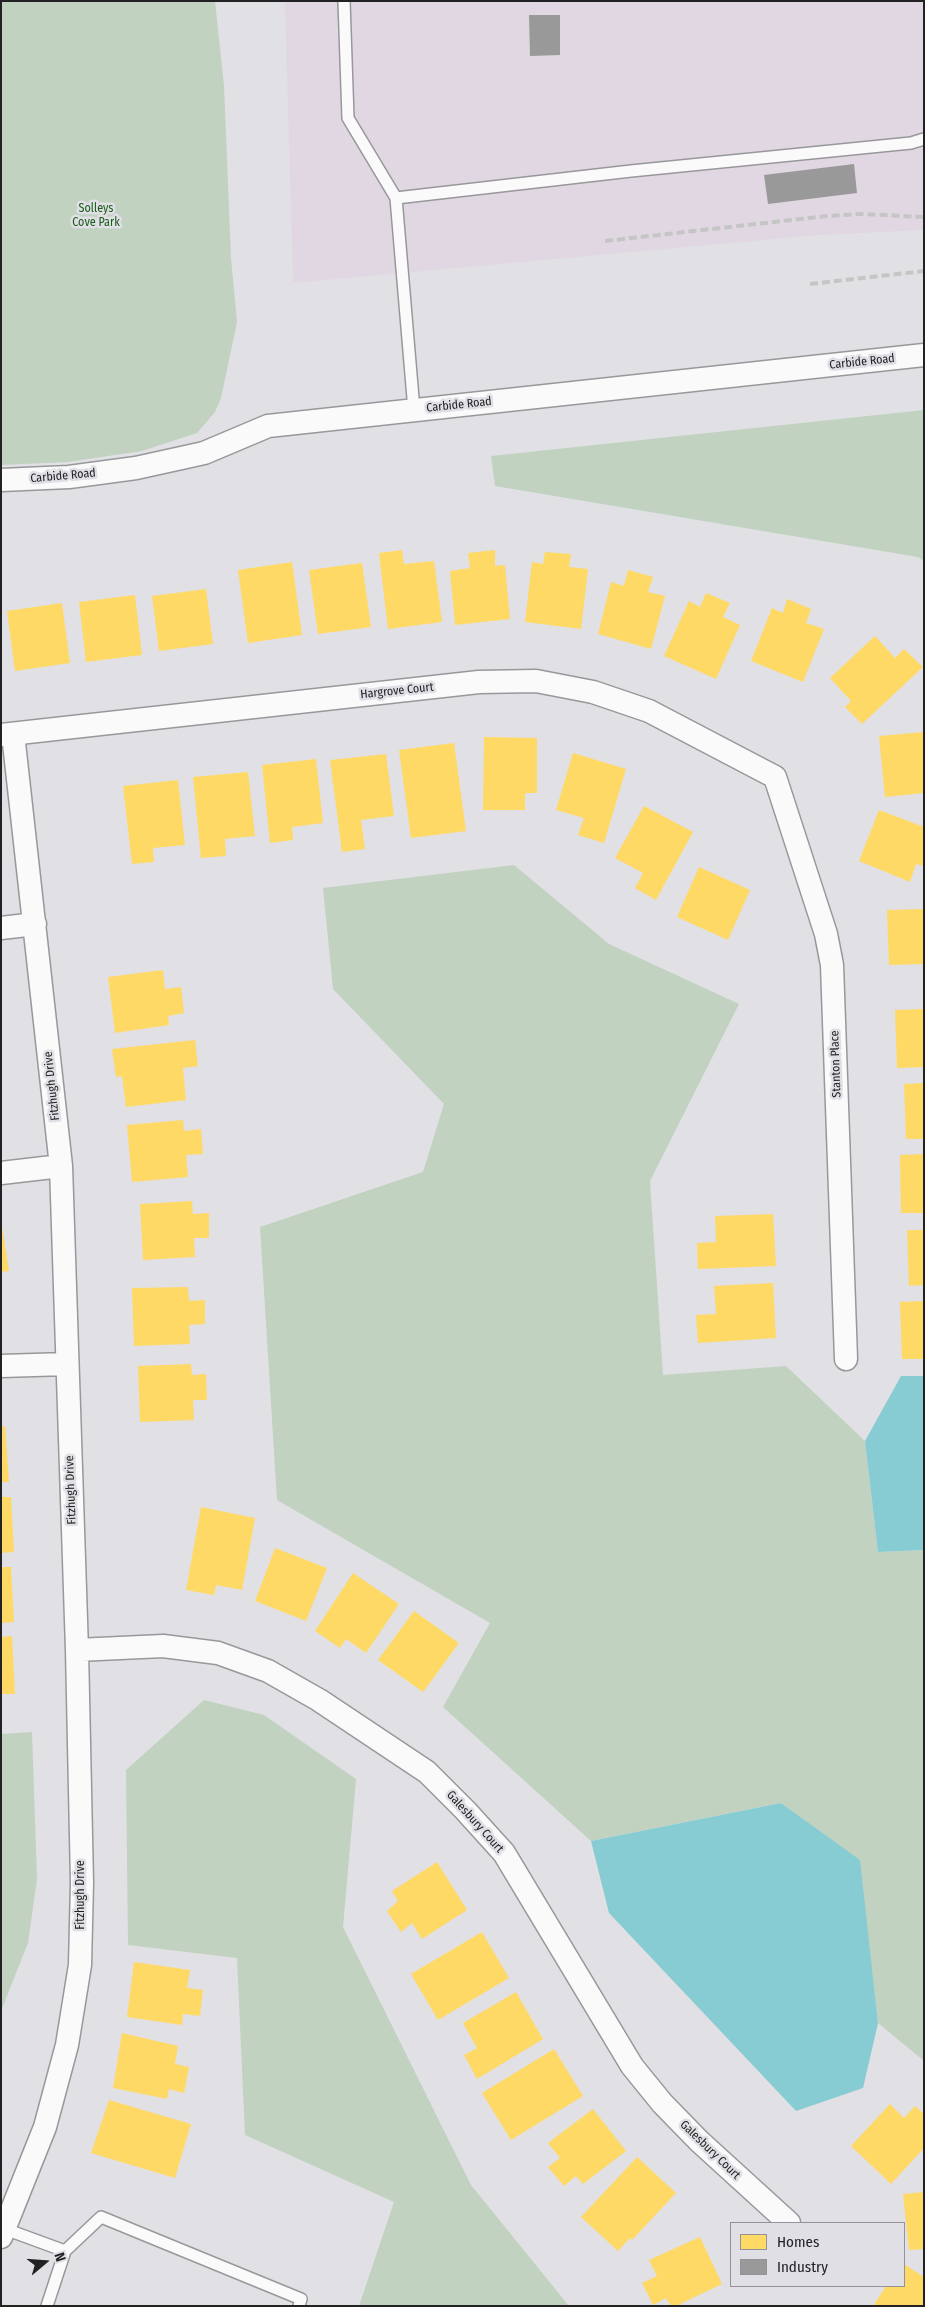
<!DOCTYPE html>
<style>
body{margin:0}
#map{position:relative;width:925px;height:2307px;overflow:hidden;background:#e1e0e4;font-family:"Fira Sans Condensed",sans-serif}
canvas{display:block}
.frame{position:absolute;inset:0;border:2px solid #222123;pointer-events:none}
.legend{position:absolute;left:730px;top:2222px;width:175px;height:65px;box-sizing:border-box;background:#e0dfe5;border:1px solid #949397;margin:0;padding:6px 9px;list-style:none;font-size:15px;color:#222123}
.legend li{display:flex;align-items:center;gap:10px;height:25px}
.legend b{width:25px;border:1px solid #949397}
.north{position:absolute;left:20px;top:2237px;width:50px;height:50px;-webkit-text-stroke:4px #e0dfe5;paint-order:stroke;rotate:72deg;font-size:14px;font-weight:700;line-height:20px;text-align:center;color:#222123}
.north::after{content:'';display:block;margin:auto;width:18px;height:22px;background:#222123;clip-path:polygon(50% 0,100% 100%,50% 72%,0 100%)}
</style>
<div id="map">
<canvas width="925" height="2307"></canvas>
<div class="frame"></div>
<ul class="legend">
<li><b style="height:14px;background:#ffd966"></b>Homes</li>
<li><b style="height:14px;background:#999"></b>Industry</li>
</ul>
<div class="north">N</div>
</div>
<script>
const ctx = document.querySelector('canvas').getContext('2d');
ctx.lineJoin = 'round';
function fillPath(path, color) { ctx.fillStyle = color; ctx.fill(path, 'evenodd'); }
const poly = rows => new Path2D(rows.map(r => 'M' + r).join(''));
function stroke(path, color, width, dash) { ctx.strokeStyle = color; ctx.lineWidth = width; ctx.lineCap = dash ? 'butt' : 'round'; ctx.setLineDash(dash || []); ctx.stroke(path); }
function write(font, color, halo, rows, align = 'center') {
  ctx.font = font + ' "Fira Sans Condensed",sans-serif'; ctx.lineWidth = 5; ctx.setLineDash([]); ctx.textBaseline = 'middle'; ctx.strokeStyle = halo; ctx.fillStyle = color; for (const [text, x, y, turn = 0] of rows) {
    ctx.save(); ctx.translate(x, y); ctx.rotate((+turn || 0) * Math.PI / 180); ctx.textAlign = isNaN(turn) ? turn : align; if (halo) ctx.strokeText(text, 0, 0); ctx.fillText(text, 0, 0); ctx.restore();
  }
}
const industrial = poly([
 [285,1,924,1,924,230,819,235,293,283]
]);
const green = poly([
 [1,1,215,1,224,86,231,258,237,322,221,398,215,412,197,433,142,451,68,462,1,465],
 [924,410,924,561,918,557,495,486,491,456],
 [514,865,609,944,739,1004,650,1181,663,1375,786,1366,865,1441,878,1552,924,1550,924,2061,878,2023,859,1860,781,1803,591,1841,443,1707,490,1623,277,1500,260,1227,423,1172,444,1104,333,989,323,888],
 [204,1700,264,1715,356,1779,343,1927,471,2185,569,2306,359,2306,394,2202,245,2135,237,1958,128,1945,126,1770],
 [32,1732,37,1879,28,1943,1,2011,1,1734]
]);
const water = poly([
 [901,1376,924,1376,924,1550,878,1552,865,1441],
 [781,1803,860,1860,878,2023,863,2088,796,2111,609,1913,591,1841]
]);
const homes = poly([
 [402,550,404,564,434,561,442,622,388,629,379,553],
 [495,550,495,566,505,565,510,619,455,625,450,571,470,568,468,553],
 [545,552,571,554,569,567,588,569,581,629,525,622,532,562,543,564],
 [292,562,302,635,248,643,238,570],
 [362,563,371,627,318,634,309,570],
 [628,570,653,577,648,592,665,596,651,649,598,634,611,582,624,586],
 [206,589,213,644,159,651,152,596],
 [706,593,730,603,723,617,740,625,716,679,664,656,689,601,700,607],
 [135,595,142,655,86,662,79,602],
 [787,599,811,609,806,623,824,629,803,682,751,661,772,608,783,613],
 [62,603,70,663,15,671,7,611],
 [875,636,895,658,904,649,923,667,862,724,845,707,851,701,830,678],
 [924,732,924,793,885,797,879,736],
 [484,737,537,738,537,793,525,793,525,810,483,810],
 [454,743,466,831,411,838,399,750],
 [573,753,626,769,604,843,578,835,584,818,556,810],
 [386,754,394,816,361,820,365,849,342,852,330,760],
 [316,759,323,823,292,827,293,840,270,843,262,765],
 [248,772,255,836,225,839,226,856,201,858,193,777],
 [178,780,185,845,153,848,154,862,132,864,123,786],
 [644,806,693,832,656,900,635,888,643,873,615,858],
 [879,810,924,827,924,866,916,864,910,882,859,861],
 [699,867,750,890,728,940,677,917],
 [924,909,924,964,889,965,887,910],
 [163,970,165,989,181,987,184,1013,168,1016,169,1025,115,1033,108,977],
 [924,1009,924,1067,897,1068,895,1010],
 [195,1040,198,1066,183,1068,186,1100,126,1107,122,1076,116,1077,112,1049],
 [924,1083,924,1139,906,1139,904,1084],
 [183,1120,184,1131,201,1129,203,1154,186,1155,188,1177,132,1182,127,1125],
 [924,1154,924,1213,901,1213,900,1155],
 [192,1201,193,1214,209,1213,209,1238,194,1238,195,1257,143,1260,140,1204],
 [773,1214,776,1266,698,1269,697,1243,716,1242,715,1216],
 [1,1220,9,1271,1,1272],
 [907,1230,924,1230,924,1285,909,1286],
 [773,1283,776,1338,698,1343,696,1315,716,1314,714,1286],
 [188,1287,189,1301,205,1300,205,1324,189,1325,190,1344,134,1346,132,1288],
 [924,1301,924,1359,902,1359,900,1302],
 [191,1364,192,1375,206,1374,207,1400,193,1400,194,1420,140,1422,138,1366],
 [1,1426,5,1426,9,1482,1,1482],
 [1,1497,11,1497,14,1552,1,1553],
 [201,1507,255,1518,242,1590,216,1585,214,1595,186,1590],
 [275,1548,327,1568,306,1621,255,1601],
 [1,1567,11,1567,14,1622,1,1623],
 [353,1573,399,1604,366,1653,346,1639,340,1648,315,1631],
 [414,1611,459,1643,423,1692,378,1660],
 [12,1636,15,1694,1,1694,1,1637],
 [437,1862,467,1910,422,1939,412,1923,401,1932,387,1911,398,1901,392,1891],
 [482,1932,509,1978,438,2020,411,1974],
 [134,1962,190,1970,187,1988,203,1990,200,2016,183,2014,182,2025,127,2017],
 [516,1992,543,2039,477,2079,464,2055,477,2048,463,2023],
 [122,2033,178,2046,175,2064,189,2067,184,2093,169,2089,167,2099,113,2088],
 [554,2049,583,2096,511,2140,482,2093],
 [109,2100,191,2124,175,2178,91,2153],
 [890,2104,904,2118,915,2106,924,2114,924,2148,891,2184,851,2146],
 [593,2109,626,2151,583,2184,576,2176,564,2186,548,2167,560,2158,548,2143],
 [637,2157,676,2193,632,2240,630,2238,618,2251,581,2217],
 [924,2192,924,2249,909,2250,903,2194],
 [700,2237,722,2284,676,2306,671,2306,666,2298,653,2305,642,2283,657,2276,649,2260],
 [904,2264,924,2277,924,2306,873,2306,886,2286,904,2286]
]);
const industry = poly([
 [529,15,560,15,560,55,530,56],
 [854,164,857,193,768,204,764,175]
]);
const lane = poly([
 [344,1,348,118,396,198,414,410],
 [396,198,631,171,911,143,924,139],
 [5,2229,65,2251],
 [47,2306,65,2251,101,2217,301,2299,299,2306]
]);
const street = poly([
 [1,480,69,477,136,468,204,453,268,426,924,355],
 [1,735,479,682,536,681,593,692,649,711,775,777,826,934,832,965,846,1359],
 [1,928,35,924],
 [1,1173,61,1166],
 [1,1366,67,1364],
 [77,1650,163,1646,218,1653,268,1671,319,1700,427,1772,465,1810,504,1853,632,2066,662,2103,699,2141,789,2223],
 [1,2237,45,2127,67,2045,80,1965,82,1883,77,1650,61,1166,13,734]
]);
const rail = poly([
 [605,241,827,216,862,214,924,217],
 [810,284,924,271]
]);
const parkNames = [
 ["Solleys",96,209],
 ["Cove Park",96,223]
];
const streetNames = [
 ["Carbide Road",862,362,-6],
 ["Carbide Road",459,405,-6],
 ["Carbide Road",63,476,-5],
 ["Hargrove Court",397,691,-6],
 ["Stanton Place",836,1064,-92],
 ["Fitzhugh Drive",52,1086,-96],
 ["Fitzhugh Drive",71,1490,-92],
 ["Galesbury Court",475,1822,48],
 ["Fitzhugh Drive",81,1895,-90],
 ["Galesbury Court",710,2150,44]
];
fillPath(industrial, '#e1d7e2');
fillPath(green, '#c1d2c1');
fillPath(water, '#87ccd2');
fillPath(homes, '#ffd966');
fillPath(industry, '#999');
stroke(lane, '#98979a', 14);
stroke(street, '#98979a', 25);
stroke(lane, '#fafafb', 11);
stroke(street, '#fafafb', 22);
stroke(rail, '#c5c5c6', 4, [8, 4]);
write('12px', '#185e19', '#e0dfe5', parkNames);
write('12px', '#222123', '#e0dfe5', streetNames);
</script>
